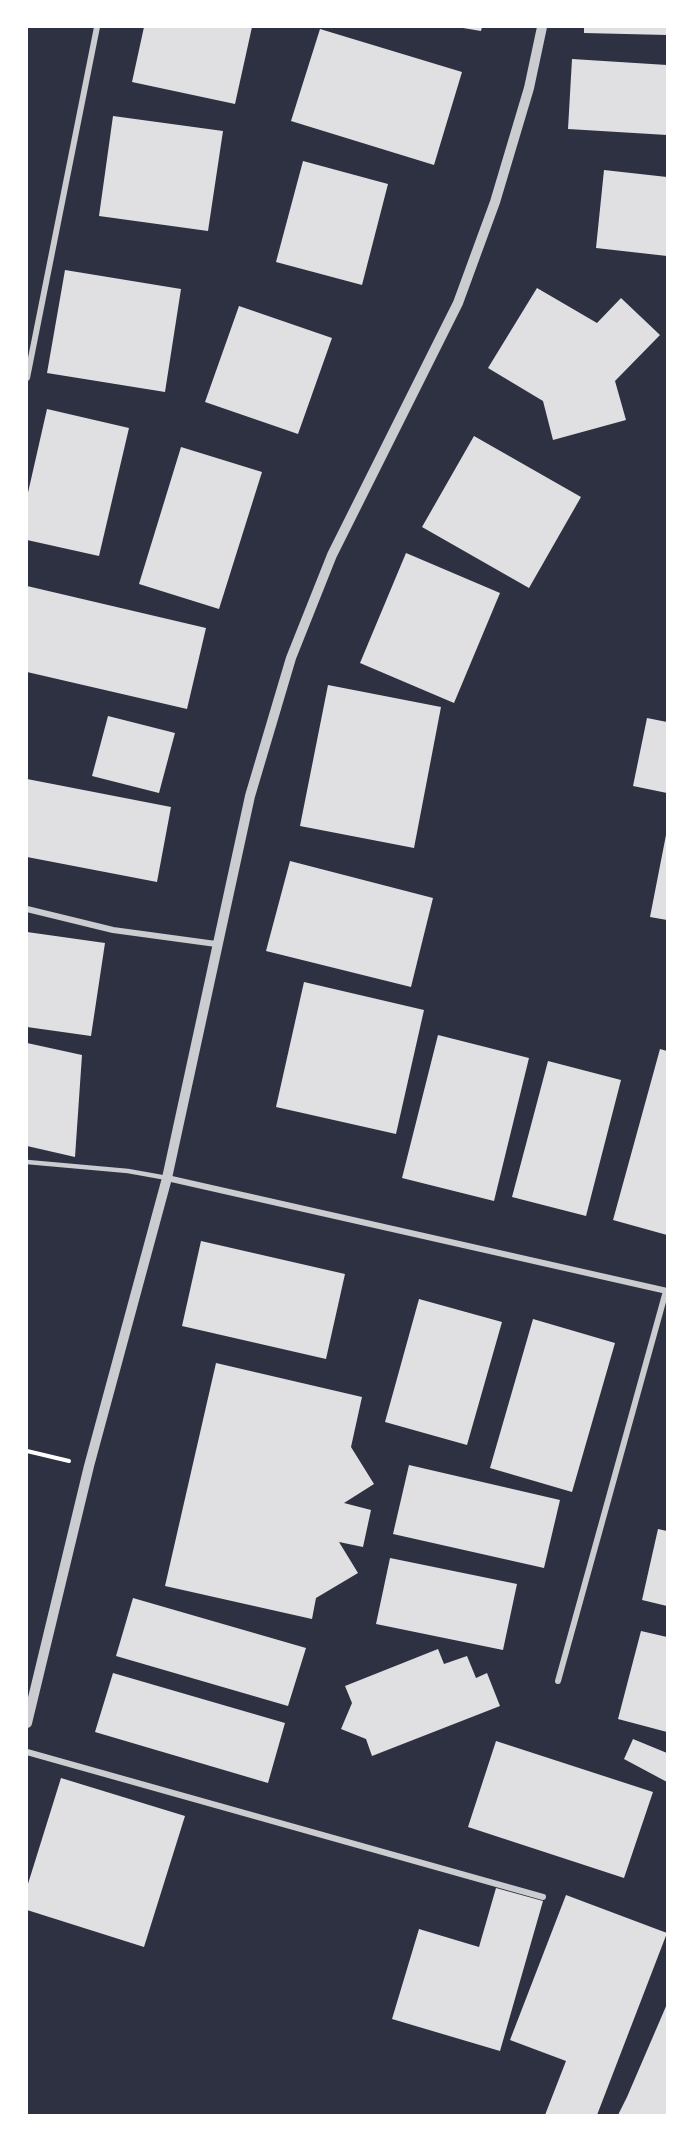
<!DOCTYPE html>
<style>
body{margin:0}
#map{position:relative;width:694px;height:2142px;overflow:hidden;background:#2d3142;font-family:"Sofia Sans Condensed",sans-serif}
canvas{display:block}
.frame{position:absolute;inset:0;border:28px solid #fff;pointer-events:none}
</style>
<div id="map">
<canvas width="694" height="2142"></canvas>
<div class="frame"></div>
</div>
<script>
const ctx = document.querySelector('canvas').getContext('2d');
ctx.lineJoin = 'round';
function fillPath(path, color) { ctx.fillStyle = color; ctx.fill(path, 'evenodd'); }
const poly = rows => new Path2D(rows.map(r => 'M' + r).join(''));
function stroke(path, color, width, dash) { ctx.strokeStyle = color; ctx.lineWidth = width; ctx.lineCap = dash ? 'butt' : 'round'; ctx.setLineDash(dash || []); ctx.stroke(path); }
const building = poly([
 [144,27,252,27,235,104,132,82],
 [457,27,482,27,481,31],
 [584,27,667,27,667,35,584,33],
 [320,29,462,72,434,165,291,121],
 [572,59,667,65,667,135,568,129],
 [113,116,223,131,208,231,99,216],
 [303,161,388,184,362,285,276,262],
 [604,170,667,177,667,256,596,248],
 [65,270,181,289,165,392,47,373],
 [537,288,597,323,621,298,660,335,615,381,626,420,553,440,543,401,488,368],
 [239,306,332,338,298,434,205,402],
 [47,409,129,428,99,556,27,540,27,497],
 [474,436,581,497,529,588,422,527],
 [181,447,262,472,219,609,139,584],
 [406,553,500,593,454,703,360,663],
 [27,586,206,628,187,709,27,672],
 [328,685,441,707,414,848,300,826],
 [108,716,175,733,159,793,92,776],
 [647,718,667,722,667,793,633,786],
 [27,779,171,807,157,882,27,857],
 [666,835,667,835,667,920,650,917],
 [290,861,433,898,411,987,266,951],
 [27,932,105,943,91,1036,27,1027],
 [304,982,424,1010,396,1134,276,1107],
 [438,1035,529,1058,494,1201,402,1178],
 [27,1043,82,1055,75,1157,27,1146],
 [660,1049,667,1051,667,1235,613,1220],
 [548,1061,621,1080,586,1216,512,1197],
 [201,1241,345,1274,326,1359,182,1326],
 [419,1299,502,1322,467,1445,385,1422],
 [533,1319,615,1343,572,1492,490,1468],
 [216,1363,362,1397,351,1447,374,1484,344,1503,371,1510,363,1547,339,1542,358,1573,316,1598,312,1619,165,1586],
 [409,1465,560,1500,544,1568,393,1534],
 [658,1529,667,1531,667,1606,642,1600],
 [390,1558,517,1584,503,1650,376,1624],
 [133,1598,306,1648,288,1706,116,1656],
 [641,1631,667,1637,667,1732,618,1719],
 [438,1649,444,1664,467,1656,476,1678,487,1673,500,1706,372,1756,366,1739,341,1729,352,1703,345,1686],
 [113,1673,285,1723,268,1783,95,1732],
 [633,1739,667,1753,667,1782,624,1759],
 [496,1741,653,1792,624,1878,468,1827],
 [61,1778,185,1816,144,1947,27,1910,27,1887],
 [496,1888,543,1901,500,2051,392,2019,419,1929,479,1947],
 [566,1895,667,1933,597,2115,545,2115,566,2061,510,2040],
 [667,2004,667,2115,618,2115,627,2097]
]);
const path = poly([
 [27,1451,69,1461]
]);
const service = poly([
 [27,1162,128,1171,167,1178]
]);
const minor = poly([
 [27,378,97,27],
 [27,909,113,930,216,944],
 [167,1178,667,1291],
 [558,1681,666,1291],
 [27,1752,543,1897]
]);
const tertiary = poly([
 [27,1723,89,1466,167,1178,250,796,291,658,332,555,458,303,495,202,529,88,542,27]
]);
fillPath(building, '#e0e0e3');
stroke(path, '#fff', 4);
stroke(service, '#caccd0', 4.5);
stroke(minor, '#caccd0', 6);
stroke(tertiary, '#caccd0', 10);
</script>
